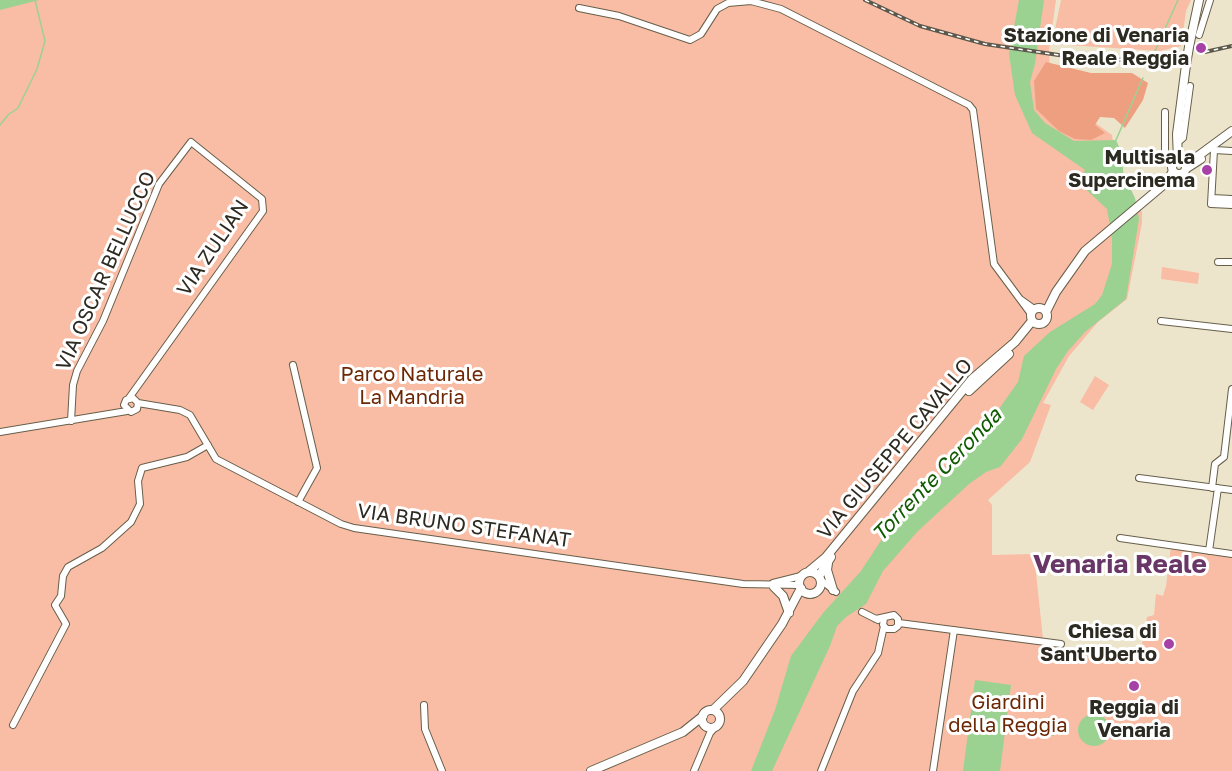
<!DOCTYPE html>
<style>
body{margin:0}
canvas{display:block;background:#ede4cc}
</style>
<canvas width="1232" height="771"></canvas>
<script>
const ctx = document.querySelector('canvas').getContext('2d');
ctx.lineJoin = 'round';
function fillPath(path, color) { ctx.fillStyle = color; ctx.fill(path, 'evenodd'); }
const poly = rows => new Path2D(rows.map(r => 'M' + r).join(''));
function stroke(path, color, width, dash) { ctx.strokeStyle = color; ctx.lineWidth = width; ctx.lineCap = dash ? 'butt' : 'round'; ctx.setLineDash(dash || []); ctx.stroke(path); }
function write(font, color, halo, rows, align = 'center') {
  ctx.font = font + ' "Golos Text",sans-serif'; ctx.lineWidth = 6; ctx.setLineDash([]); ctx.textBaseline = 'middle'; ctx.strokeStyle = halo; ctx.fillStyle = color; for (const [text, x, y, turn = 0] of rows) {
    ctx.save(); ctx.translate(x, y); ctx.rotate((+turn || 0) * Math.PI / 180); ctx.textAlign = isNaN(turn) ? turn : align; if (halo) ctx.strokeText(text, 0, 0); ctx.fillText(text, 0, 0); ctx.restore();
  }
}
const green = poly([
 [0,0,1056,0,1049,50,1050,74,1084,115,1112,135,1114,149,1136,203,1142,212,1142,223,1127,299,1098,322,1069,356,1043,403,1051,405,1030,462,988,500,992,505,992,555,1034,554,1044,649,1139,659,1147,617,1154,615,1156,594,1163,596,1166,586,1171,547,1232,556,1232,771,0,771],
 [1061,0,1191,0,1186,11,1181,46,1160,51,1052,44],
 [1162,267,1199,273,1198,284,1161,279],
 [1095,376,1109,385,1093,410,1080,402]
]);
const forest = poly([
 [1046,62,1091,73,1132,73,1148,83,1143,100,1125,128,1114,118,1100,117,1095,125,1105,133,1091,140,1075,139,1059,131,1036,109,1034,81]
]);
const water = poly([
 [0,0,39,0,0,10],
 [1019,0,1044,0,1035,64,1030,82,1034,110,1045,123,1074,141,1116,140,1123,156,1123,173,1135,198,1139,219,1126,299,1085,332,1068,351,1056,369,1022,439,1000,467,986,472,969,484,917,532,883,571,866,604,846,617,837,626,830,646,772,771,751,771,775,710,791,656,823,613,861,571,886,533,984,430,1018,382,1024,356,1050,332,1095,304,1102,295,1112,264,1112,238,1107,209,1079,183,1085,170,1032,133,1015,95,1009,54],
 [975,680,1011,685,1000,771,963,771],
 '1078 730a16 16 0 1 1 32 0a16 16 0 1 1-32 0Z',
 [1032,719,1055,721,1054,736,1030,733]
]);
const stream = poly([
 [1155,51,1178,0],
 [0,125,8,115,18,108,37,69,45,41,35,0],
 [1116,140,1143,78]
]);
const minor = poly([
 [579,8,619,16,690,40,701,34,717,9,728,3,751,1,781,9,969,105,973,110,994,264,1031,314],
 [1199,35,1210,0],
 [1165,112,1165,159,1172,165],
 [1177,143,1183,138,1190,86],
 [1232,151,1214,150,1211,204,1232,205],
 [1212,198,1232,199],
 [1218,262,1232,262],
 [1020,299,1034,309],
 [1161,321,1232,329],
 [293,365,317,468,298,502],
 [138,403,137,409,131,412,124,405,126,400,133,398,138,403,180,410,190,415,216,459,341,524,354,528,743,584,799,585],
 [71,421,73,385,77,371,103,321,159,184,191,142,262,199,263,211,129,398],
 [0,432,127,411],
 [1139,478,1232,490],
 [1212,488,1215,464,1224,457,1232,389],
 [1120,538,1232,554],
 [1209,551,1218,488],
 [822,581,836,592],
 [773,583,801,576],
 [862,612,878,620],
 [876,619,894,615,898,619,898,626,894,629,887,629,883,625,884,618],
 [899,623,1061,644],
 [424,705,425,729,442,771],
 [13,725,66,624,55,605,61,596,63,576,68,567,102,548,131,522,140,504,138,481,142,468,187,457,208,445],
 [694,771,710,733,718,724],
 [821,771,853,691,878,653,884,626],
 [933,771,954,630]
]);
const tertiary = poly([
 [1189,47,1199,0],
 '1172 167a7 7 0 1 1 14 0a7 7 0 1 1-14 0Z',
 [1178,160,1177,134,1186,65],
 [1183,161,1194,159,1232,131],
 [1187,168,1201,159],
 '1031 316a8 8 0 1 1 16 0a8 8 0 1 1-16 0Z',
 [1046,312,1056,292,1085,251,1167,182,1173,171],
 [969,391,1009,354],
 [828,563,827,570,833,590],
 '799 583a11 11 0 1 1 22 0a11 11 0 1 1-22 0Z',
 [808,572,826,557,972,379,1015,342,1032,321],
 [819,576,831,557],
 [774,587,783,596,789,613],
 [713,710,743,681,782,624,801,588],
 '702 719a9 9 0 1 1 18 0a9 9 0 1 1-18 0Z',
 [591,771,683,732,703,716]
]);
const rail = poly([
 [865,0,920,26,985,44,1092,60,1165,59],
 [1205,52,1232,46]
]);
const tertiaryBridge = poly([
 [1186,65,1189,47]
]);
const markers = [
 [1201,48,6,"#a641a5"],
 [1207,170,6,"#a641a5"],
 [1169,644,6,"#a641a5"],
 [1134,686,6,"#a641a5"]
];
const poiNames = [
 ["Stazione di Venaria",1189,36],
 ["Reale Reggia",1189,59],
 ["Multisala",1195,158],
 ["Supercinema",1195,181],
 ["Chiesa di",1157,632],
 ["Sant'Uberto",1157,655],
 ["Reggia di",1134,708,"center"],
 ["Venaria",1134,731,"center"]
];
const streetNames = [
 ["VIA ZULIAN",213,248,-56],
 ["VIA OSCAR BELLUCCO",106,271,-66],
 ["VIA GIUSEPPE CAVALLO",895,449,-50],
 ["VIA BRUNO STEFANAT",464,526,8]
];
const parkNames = [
 ["Parco Naturale",412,375],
 ["La Mandria",412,398],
 ["Giardini",1008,703],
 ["della Reggia",1008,726]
];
const waterNames = [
 ["Torrente Ceronda",937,475,-46]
];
const districtNames = [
 ["Venaria Reale",1120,565]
];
fillPath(green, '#f9bca4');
fillPath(forest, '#ee9f80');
fillPath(water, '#9bd292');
stroke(stream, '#9bd292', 1.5);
stroke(minor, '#675f4a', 8);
stroke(tertiary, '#675f4a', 10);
stroke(minor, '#fff', 6);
stroke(tertiary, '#fff', 8);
stroke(rail, '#5c584b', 4);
stroke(rail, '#fff', 1.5, [4.5]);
stroke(tertiaryBridge, '#675f4a', 10, []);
stroke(tertiaryBridge, '#fff', 8);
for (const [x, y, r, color] of markers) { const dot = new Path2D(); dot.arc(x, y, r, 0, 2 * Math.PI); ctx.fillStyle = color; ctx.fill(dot); stroke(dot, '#fff', 2); }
write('bold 20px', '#2d2a21', '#fff', poiNames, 'right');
write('20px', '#2d2a21', '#fff', streetNames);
write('20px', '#6d2705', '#fff', parkNames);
write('italic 21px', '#0f5a00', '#fff', waterNames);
write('bold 26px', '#683667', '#fff', districtNames);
</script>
